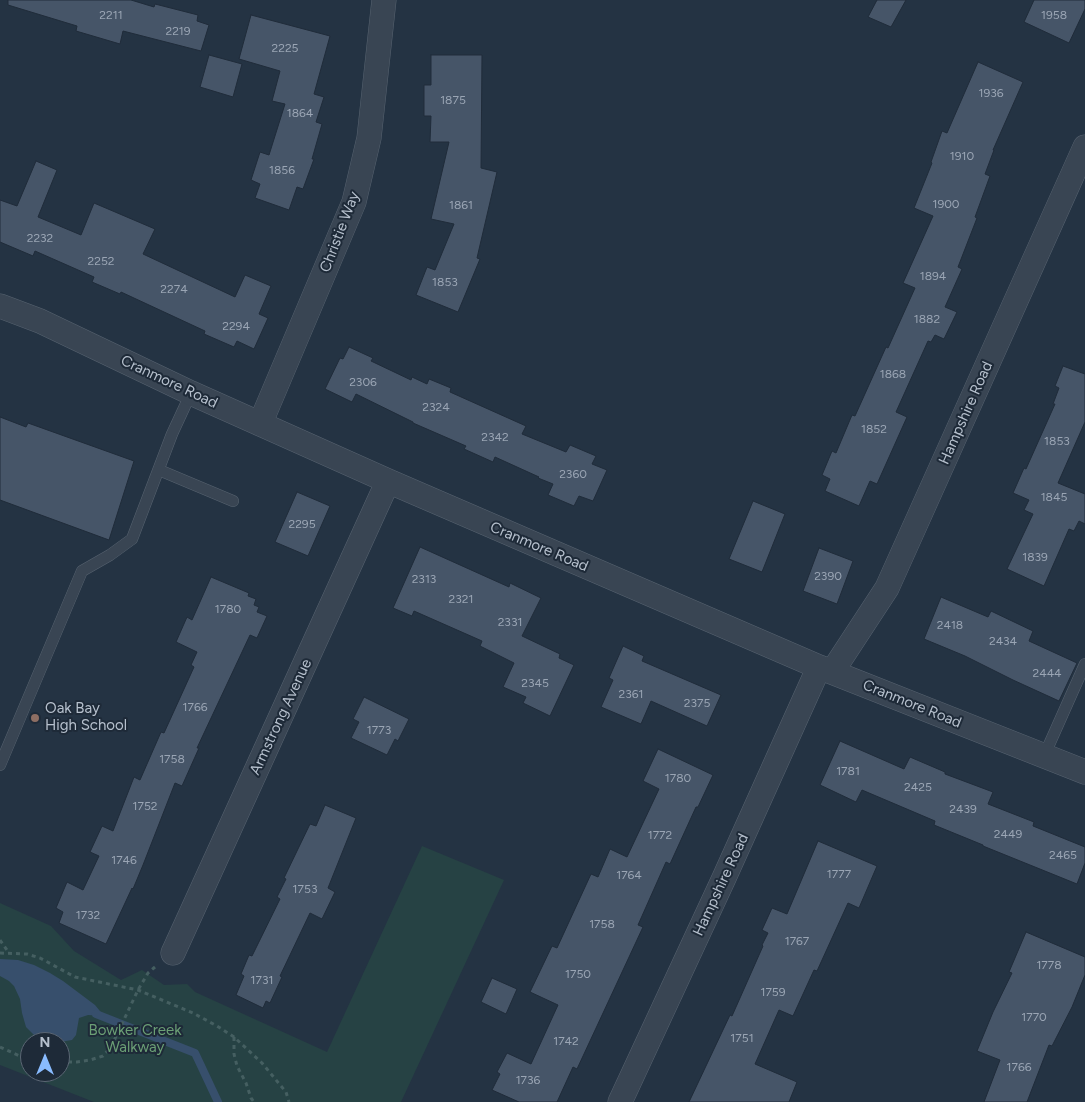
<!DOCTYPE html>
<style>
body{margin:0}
#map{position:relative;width:1085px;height:1102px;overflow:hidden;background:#243343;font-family:Figtree,sans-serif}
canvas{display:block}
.north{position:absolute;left:20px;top:1032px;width:50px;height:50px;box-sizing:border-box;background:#1e2a38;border:1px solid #5b6674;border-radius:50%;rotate:0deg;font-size:14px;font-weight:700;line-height:20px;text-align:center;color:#b6c0cd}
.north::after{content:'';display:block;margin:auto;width:18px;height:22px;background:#89bbff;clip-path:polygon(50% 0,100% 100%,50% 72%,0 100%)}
</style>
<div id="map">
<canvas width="1085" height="1102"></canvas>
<div class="north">N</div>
</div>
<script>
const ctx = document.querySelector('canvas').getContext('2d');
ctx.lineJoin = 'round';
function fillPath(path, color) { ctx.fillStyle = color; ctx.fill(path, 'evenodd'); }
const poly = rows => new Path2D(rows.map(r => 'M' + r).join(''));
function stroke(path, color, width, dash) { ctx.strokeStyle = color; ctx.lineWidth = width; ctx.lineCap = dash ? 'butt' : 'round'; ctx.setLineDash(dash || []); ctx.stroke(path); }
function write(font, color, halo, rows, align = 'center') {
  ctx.font = font + ' Figtree,sans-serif'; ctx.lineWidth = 4; ctx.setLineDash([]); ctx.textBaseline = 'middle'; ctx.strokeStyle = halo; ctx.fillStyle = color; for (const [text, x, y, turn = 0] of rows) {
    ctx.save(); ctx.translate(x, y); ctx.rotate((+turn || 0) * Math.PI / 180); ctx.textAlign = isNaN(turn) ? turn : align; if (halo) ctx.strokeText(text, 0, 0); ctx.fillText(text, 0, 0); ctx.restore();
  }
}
const green = poly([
 [422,846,504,880,401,1102,94,1102,0,1065,0,903,51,926,74,951,121,980,142,970,164,985,187,984,195,992,327,1052],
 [30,1042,60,1042,60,1072,30,1072]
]);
const water = poly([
 [0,959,18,960,34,965,50,973,63,981,95,1005,104,1016,88,1015,79,1018,76,1035,72,1040,60,1042,43,1041,34,1035,26,1027,22,1013,20,999,14,986,9,981,0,976]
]);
const stream = poly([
 [96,1014,195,1053,218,1102]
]);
const building = poly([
 [8,0,131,0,154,7,155,4,198,15,197,21,209,25,201,51,123,31,120,44,76,31,77,26,8,5,8,0],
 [877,0,906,0,891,27,868,17,877,0],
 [1034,0,1085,0,1085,9,1069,43,1024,22,1034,0],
 [251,15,330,36,314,94,324,97,316,122,322,124,312,159,314,159,303,189,297,187,289,210,255,198,260,184,251,180,260,152,269,155,285,104,272,101,280,71,239,59,251,15],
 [209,55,242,64,233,97,200,87,209,55],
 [431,55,482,55,481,168,497,172,477,258,480,259,458,312,416,295,427,267,435,270,454,224,431,219,449,142,430,142,431,116,424,116,424,85,431,85,431,55],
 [978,62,1023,82,993,150,994,150,985,174,990,176,975,217,977,218,958,267,962,269,945,307,957,312,944,339,935,335,931,342,928,341,896,412,907,417,877,484,870,481,859,506,825,491,830,479,822,475,832,451,836,453,852,415,855,416,886,347,888,348,915,288,903,283,933,216,914,208,932,163,931,162,942,131,947,133,978,62],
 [36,161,57,170,38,217,81,235,94,203,155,229,143,254,235,297,245,275,271,286,259,314,268,318,254,349,237,341,234,347,204,334,205,331,121,292,120,294,92,282,94,277,35,251,33,256,0,242,0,200,17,206,36,161],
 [349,347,373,358,371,361,411,380,412,377,427,384,429,379,451,388,450,392,526,426,522,434,566,452,570,445,596,456,592,464,607,470,593,501,579,496,574,506,548,495,553,484,538,478,539,477,495,457,493,462,464,449,466,446,413,423,413,422,356,394,352,402,325,389,340,358,343,359,349,347],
 [1063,366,1085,374,1085,422,1058,483,1085,494,1085,524,1079,521,1074,531,1069,529,1044,586,1007,569,1033,514,1024,510,1029,500,1013,493,1024,468,1026,469,1055,404,1053,404,1059,388,1055,386,1063,366],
 [0,417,26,427,28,423,134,461,109,540,0,500,0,417],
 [297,492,330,506,308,556,275,542,297,492],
 [753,501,785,514,762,572,729,559,753,501],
 [420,547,509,587,510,583,541,598,522,636,560,654,559,658,574,665,550,716,523,703,526,697,503,687,514,663,480,646,482,641,414,611,412,616,393,608,420,547],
 [819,548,853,561,837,604,803,591,819,548],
 [211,577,249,593,248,596,256,599,254,605,259,607,257,612,267,616,257,638,250,635,197,748,199,748,182,786,175,783,143,865,133,889,132,888,106,944,59,923,63,912,56,908,67,882,83,890,99,856,90,852,102,826,113,831,134,777,140,780,161,732,164,733,194,667,191,665,197,652,176,642,187,617,192,620,211,577],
 [941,597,988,617,991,611,1033,631,1029,641,1077,663,1059,701,1013,680,965,656,924,639,941,597],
 [623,646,644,656,642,661,721,695,707,726,651,701,641,724,601,707,613,680,609,678,623,646],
 [364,697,409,719,398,741,395,739,387,755,351,738,359,722,353,719,364,697],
 [840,741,904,769,910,757,945,772,945,774,993,792,988,804,1034,822,1033,826,1085,847,1085,863,1077,884,983,846,983,845,934,825,935,821,862,790,856,802,820,785,840,741],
 [658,749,713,775,698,807,696,807,670,864,666,862,638,925,643,927,577,1069,573,1067,557,1102,519,1102,492,1090,500,1074,497,1072,507,1053,531,1064,558,1005,530,992,552,946,557,948,591,874,598,877,610,849,627,857,659,789,643,781,658,749],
 [325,805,356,818,328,888,335,892,322,919,310,913,280,976,282,977,270,1003,266,1001,263,1008,236,995,244,976,241,974,249,955,252,956,280,899,277,897,286,879,284,878,310,824,316,826,325,805],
 [818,841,877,866,859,908,848,903,817,971,814,970,793,1016,779,1010,755,1064,797,1082,789,1102,689,1102,730,1015,732,1016,763,946,762,945,768,933,762,930,772,908,787,914,818,841],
 [1026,932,1085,957,1085,975,1072,1007,1052,1046,1049,1045,1027,1102,984,1102,1000,1060,977,1051,993,1012,1012,973,1009,972,1026,932],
 [492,978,517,989,506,1014,481,1002,492,978]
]);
const path = poly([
 [0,940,9,953],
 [0,953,27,954,40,958,75,977,138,990,193,1013,217,1026,234,1037,262,1063,286,1092,289,1102],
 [234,1037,234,1054,237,1066,246,1083,251,1098,254,1102],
 [0,1047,22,1057,30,1059],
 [60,1062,77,1062,90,1060,103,1056,111,1047,138,990,148,973,155,967]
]);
const service = poly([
 [159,470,233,501],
 [1044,756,1085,664],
 [0,765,82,571,110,555,132,539,172,434,191,393]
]);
const minor = poly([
 [0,306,40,321,191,393,388,481,819,667,1085,772],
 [260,424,354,202,369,138,384,0],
 [832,672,887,588,1085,147],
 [173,953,388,481],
 [620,1102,724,878,819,667]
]);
const markers = [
 [35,718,5,"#8d6e63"]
];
const numberNames = [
 ["2211",111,15],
 ["1958",1054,15],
 ["2219",178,31],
 ["2225",285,48],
 ["1936",991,93],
 ["1875",453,100],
 ["1864",300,113],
 ["1910",962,156],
 ["1856",282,170],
 ["1900",946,204],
 ["1861",461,205],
 ["2232",40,238],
 ["2252",101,261],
 ["1894",933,276],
 ["1853",445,282],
 ["2274",174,289],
 ["1882",927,319],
 ["2294",236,326],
 ["1868",893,374],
 ["2306",363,382],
 ["2324",436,407],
 ["1852",874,429],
 ["2342",495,437],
 ["1853",1057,441],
 ["2360",573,474],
 ["1845",1054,497],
 ["2295",302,524],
 ["1839",1035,557],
 ["2390",828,576],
 ["2313",424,579],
 ["2321",461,599],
 ["1780",228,609],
 ["2331",510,622],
 ["2418",950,625],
 ["2434",1003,641],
 ["2444",1047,673],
 ["2345",535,683],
 ["2361",631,694],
 ["2375",697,703],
 ["1766",195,707],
 ["1773",379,730],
 ["1758",172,759],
 ["1781",848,771],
 ["1780",678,778],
 ["2425",918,787],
 ["1752",145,806],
 ["2439",963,809],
 ["2449",1008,834],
 ["1772",660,835],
 ["2465",1063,855],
 ["1746",124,860],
 ["1777",839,874],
 ["1764",629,875],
 ["1753",305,889],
 ["1732",88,915],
 ["1758",602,924],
 ["1767",797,941],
 ["1778",1049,965],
 ["1750",578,974],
 ["1731",262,980],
 ["1759",773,992],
 ["1770",1034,1017],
 ["1751",742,1038],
 ["1742",566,1041],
 ["1766",1019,1067],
 ["1736",528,1080]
];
const streetNames = [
 ["Christie Way",340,232,-69],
 ["Cranmore Road",169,382,25],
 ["Hampshire Road",966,413,-66],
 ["Cranmore Road",539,547,23],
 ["Cranmore Road",912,704,22],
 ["Armstrong Avenue",281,717,-65],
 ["Hampshire Road",721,885,-65]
];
const poiNames = [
 ["Oak Bay",45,709],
 ["High School",45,726]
];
const parkNames = [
 ["Bowker Creek",135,1031],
 ["Walkway",135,1048]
];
fillPath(green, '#264244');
fillPath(water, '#374f6c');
stroke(stream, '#374f6c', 8);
fillPath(building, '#465568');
stroke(building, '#202c3a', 1);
stroke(service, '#576370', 12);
stroke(minor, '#576370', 25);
stroke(path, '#455f61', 3, [4, 4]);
stroke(service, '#394553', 11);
stroke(minor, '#394553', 24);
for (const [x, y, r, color] of markers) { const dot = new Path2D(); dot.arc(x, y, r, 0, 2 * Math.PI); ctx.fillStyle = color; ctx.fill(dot); stroke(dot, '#1e2a38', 2); }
write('12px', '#9aa5b4', null, numberNames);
write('15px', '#b6c0cd', '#1e2a38', streetNames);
write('15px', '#b6c0cd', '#1e2a38', poiNames, 'left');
write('15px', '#6b9f75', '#1e2a38', parkNames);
</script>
